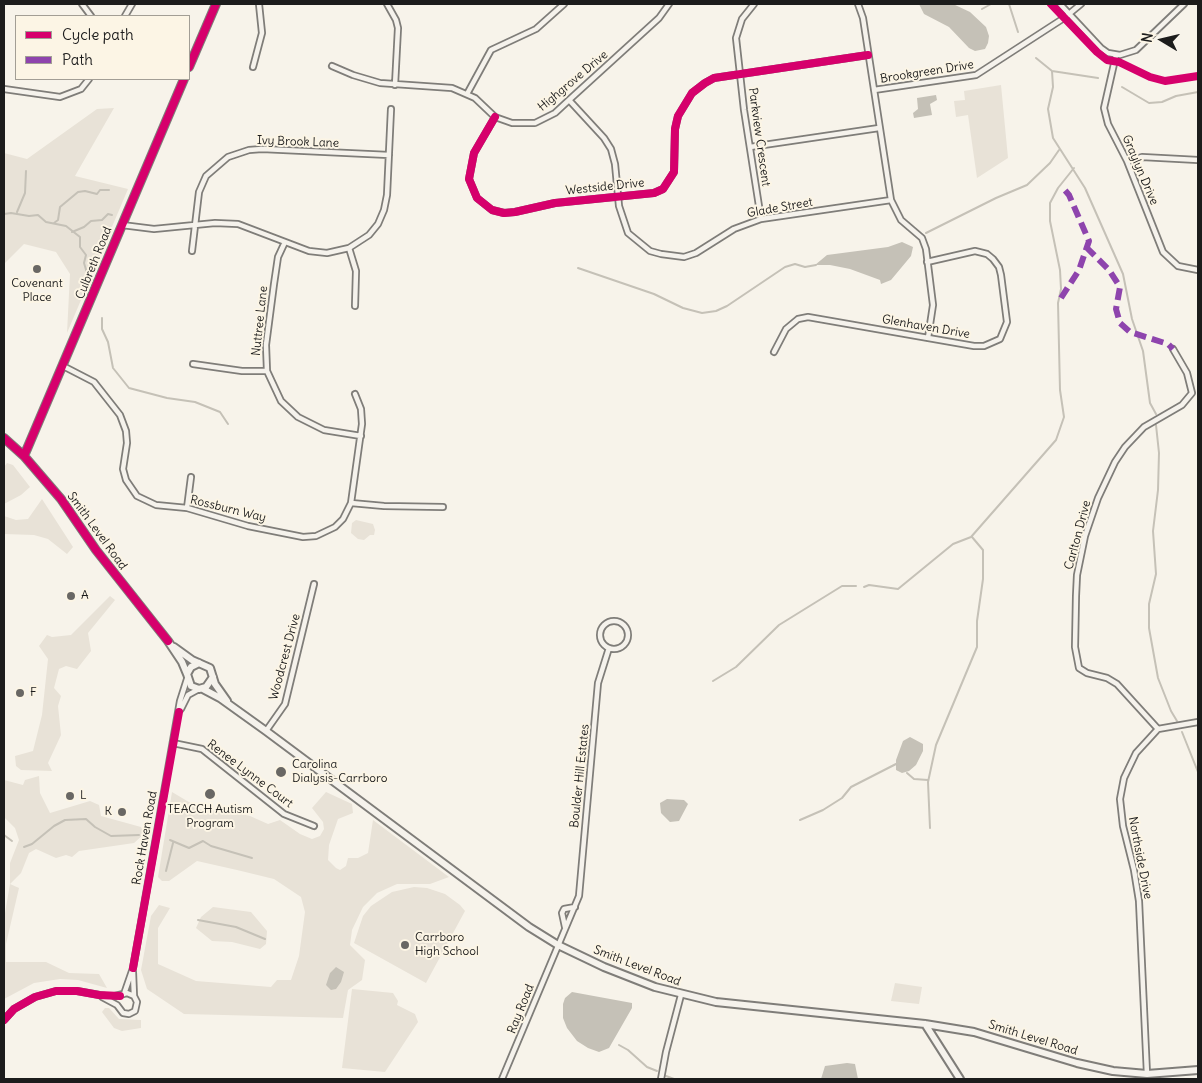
<!DOCTYPE html>
<style>
body{margin:0}
#map{position:relative;width:1202px;height:1083px;overflow:hidden;background:#f7f3ea;font-family:Delius,sans-serif}
canvas{display:block}
.frame{position:absolute;inset:0;border:5px solid #1c1c1c;pointer-events:none}
.legend{position:absolute;left:15px;top:15px;width:175px;height:65px;box-sizing:border-box;background:#fcf5e5;border:1px solid #a29e95;margin:0;padding:6px 9px;list-style:none;font-size:15px;color:#1c1c1c}
.legend li{display:flex;align-items:center;gap:10px;height:25px}
.legend b{width:25px;border:1px solid #a29e95}
.north{position:absolute;left:1137px;top:15px;width:50px;height:50px;-webkit-text-stroke:4px #fcf5e5;paint-order:stroke;rotate:279deg;font-size:14px;font-weight:700;line-height:20px;text-align:center;color:#1c1c1c}
.north::after{content:'';display:block;margin:auto;width:18px;height:22px;background:#1c1c1c;clip-path:polygon(50% 0,100% 100%,50% 72%,0 100%)}
</style>
<div id="map">
<canvas width="1202" height="1083"></canvas>
<div class="frame"></div>
<ul class="legend">
<li><b style="height:6px;background:#d6006c"></b>Cycle path</li>
<li><b style="height:6px;background:#8e44ad"></b>Path</li>
</ul>
<div class="north">N</div>
</div>
<script>
const ctx = document.querySelector('canvas').getContext('2d');
ctx.lineJoin = 'round';
function fillPath(path, color) { ctx.fillStyle = color; ctx.fill(path, 'evenodd'); }
const poly = rows => new Path2D(rows.map(r => 'M' + r).join(''));
function stroke(path, color, width, dash) { ctx.strokeStyle = color; ctx.lineWidth = width; ctx.lineCap = dash ? 'butt' : 'round'; ctx.setLineDash(dash || []); ctx.stroke(path); }
function write(font, color, halo, rows, align = 'center') {
  ctx.font = font + ' Delius,sans-serif'; ctx.lineWidth = 4; ctx.setLineDash([]); ctx.textBaseline = 'middle'; ctx.strokeStyle = halo; ctx.fillStyle = color; for (const [text, x, y, turn = 0] of rows) {
    ctx.save(); ctx.translate(x, y); ctx.rotate((+turn || 0) * Math.PI / 180); ctx.textAlign = isNaN(turn) ? turn : align; if (halo) ctx.strokeText(text, 0, 0); ctx.fillText(text, 0, 0); ctx.restore();
  }
}
const green = poly([
 [1001,85,1008,158,977,178,968,115,956,117,954,101,965,100,964,91],
 [114,108,75,176,128,189,67,333,70,274,56,252,24,244,4,264,4,153,27,159,97,109],
 [7,463,13,465,30,487,21,495,4,504,4,467],
 [42,499,73,547,67,554,48,539,34,535,4,534,4,516,16,520,28,519],
 [356,520,373,524,375,530,374,535,370,535,364,540,358,539,351,533,352,523],
 [110,596,115,600,88,633,91,651,77,669,66,666,59,669,54,688,61,696,58,706,61,735,48,763,52,771,21,770,16,766,15,756,33,751,42,715,48,659,39,646,47,635,52,637,71,635],
 [39,776,40,793,50,813,90,801,99,805,101,816,141,827,144,834,134,843,79,851,72,857,66,855,56,858,36,849,29,853,21,873,10,884,19,888,6,944,6,962,46,962,69,973,99,974,107,988,78,980,60,979,34,983,4,999,4,919,10,884,10,863,19,840,15,828,4,817,4,780,23,785,25,780],
 [172,792,204,811,224,810,250,816,268,824,280,820,300,834,312,839,320,836,324,829,323,822,312,808,326,792,352,804,353,813,338,819,329,845,328,860,336,868,340,870,346,866,348,858,358,858,368,853,373,820,449,877,430,884,397,884,377,893,363,907,352,930,350,945,365,960,362,980,348,990,343,1018,184,1014,147,989,141,970,151,916,159,905,170,908,158,928,158,964,196,981,271,987,277,980,291,980,299,956,305,912,301,897,274,879,237,870,197,861,169,881,162,881,158,877],
 [414,887,427,888,445,894,460,905,465,911,426,983,354,943,363,916,371,906,392,892],
 [213,907,251,912,267,931,266,944,260,949,232,942,212,941,196,928,201,917],
 [895,983,922,987,919,1004,891,1001],
 [352,989,393,993,398,1001,397,1005,415,1014,418,1022,385,1072,342,1068],
 [105,1008,109,1008,119,1019,141,1020,141,1028,122,1031,114,1028,102,1012]
]);
const water = poly([
 [919,4,953,4,970,12,986,27,989,36,988,43,985,49,975,51,969,48,949,27,924,14],
 [936,95,937,100,930,104,932,115,914,118,913,113,918,109,917,98],
 [902,242,913,247,911,256,891,280,881,284,880,280,850,269,830,265,815,265,827,255,888,247],
 [910,737,923,744,923,751,916,765,909,771,902,773,896,770,896,760,903,741],
 [667,799,684,800,688,804,679,821,670,822,661,813,660,803],
 [336,967,344,972,341,982,336,989,331,990,326,985,330,973],
 [572,992,632,1003,632,1008,609,1048,599,1052,588,1048,577,1041,567,1028,563,1018,563,1004,565,998],
 [847,1063,855,1064,858,1079,821,1079,825,1066]
]);
const stream = poly([
 [1009,4,1018,32],
 [982,9,991,4],
 [1036,58,1052,71,1098,78],
 [1052,71,1053,87,1048,109,1053,138,1085,188,1123,274,1132,319,1143,351,1150,403,1156,414],
 [1122,87,1149,103,1162,102,1176,96,1198,92],
 [17,212,25,193,26,171],
 [4,214,11,213,29,216,38,215,46,222,66,226,80,237,80,247,86,255,84,263,87,273],
 [54,223,58,220,60,207,78,192,85,191,97,194,100,190,109,190],
 [72,232,84,227,91,221,102,220,108,214,112,215],
 [926,233,996,198,1027,185,1050,163,1059,150],
 [578,268,654,294,683,308,702,313,716,311,727,306,785,267,795,264,805,267,816,265],
 [102,318,102,329,108,342,113,368,129,388,167,398,195,402,220,412,228,424],
 [1156,425,1159,453,1158,490,1153,531,1156,574,1149,604,1149,628,1158,678,1171,711,1177,721],
 [864,587,869,585,898,589,953,544,971,537,1056,440,1064,417,1060,390,1058,303,1061,289,1060,270,1050,221,1050,203,1058,188,1074,168],
 [713,681,736,667,779,625,842,586,856,586],
 [1182,732,1198,772],
 [907,773,914,779,928,780],
 [800,820,823,810,842,798,851,787,896,764],
 [930,828,928,782,936,745,977,647,977,621,983,579,983,550,972,537],
 [4,835,12,841],
 [170,840,189,848,203,841,211,846,252,858],
 [24,847,32,844,54,826,65,820,86,819,95,827,111,836,139,835],
 [166,871,173,843],
 [198,920,236,927,265,939],
 [619,1045,628,1050,647,1067,657,1071],
 [666,1076,674,1079]
]);
const street = poly([
 [82,4,91,16],
 [387,4,396,20,398,28,395,85],
 [754,4,742,19,736,38,744,110,761,219],
 [858,4,863,18,891,200,901,220,922,238,926,249,933,305,928,338],
 [1060,4,1101,48,1108,53,1120,55,1136,50,1184,4],
 [125,16,132,4],
 [1116,55,1104,108,1108,124,1127,161,1163,252,1178,266,1198,270],
 [332,66,353,75,380,83,452,88,475,98,495,117,512,123,535,123,555,113,569,100,659,18,669,4],
 [253,67,262,33,259,4],
 [4,89,60,97,81,89,89,79],
 [874,90,976,75,1064,18,1081,4],
 [467,94,491,50,536,29,564,4],
 [569,100,604,138,611,149,615,164,619,206,628,233,650,251,661,254,684,257,696,253,734,229,761,219,891,200],
 [495,117,474,153,469,179,477,198,492,210,504,213,515,212,555,203,654,193,663,189,674,172,675,129,678,116,692,93,705,83,714,78,868,55],
 [750,147,879,128],
 [1127,161,1142,157,1198,160],
 [122,225,154,229,215,223,238,224,309,251,327,253,349,248,369,235,378,224,384,210,387,195,391,109],
 [285,242,278,257,274,284,266,345,267,371,281,401,298,417,324,430,361,436],
 [349,248,356,271,355,306],
 [192,251,199,192,206,176,228,157,249,150,262,149,389,155],
 [774,352,786,329,798,319,808,317,974,346,984,346,1000,339,1007,322,1001,275,999,267,993,259,987,254,975,251,927,262],
 [193,364,242,371,267,371],
 [63,366,94,382,120,415,126,431,127,443,123,469,126,480,137,496,156,505,187,508,248,526,303,537,316,536,335,527,343,519,351,503,362,424,361,409,355,394],
 [351,503,384,506,443,507],
 [187,508,191,477],
 '600 635a14 14 0 1 1 28 0a14 14 0 1 1-28 0Z',
 [181,709,188,695,199,689],
 [1158,729,1117,684,1107,678,1087,673,1079,668,1075,647,1076,596,1077,575,1085,536,1098,498,1115,462,1125,447,1144,427,1182,405,1192,393,1187,373,1173,349],
 [266,731,285,704,314,584],
 [173,743,202,749,284,814,314,826],
 [565,927,562,913,564,909,575,907],
 [124,994,133,968,180,701,187,679],
 [102,997,117,1005,123,1013,129,1014,135,1011,137,1002,134,996,133,972],
 [4,1020,14,1009,35,997,56,991,77,991,111,997,127,993,134,996],
 [1147,1074,1139,901,1134,870,1123,826,1120,799,1124,778,1136,753,1158,729,1198,722],
 [502,1079,579,896,598,683,609,648],
 [661,1079,666,1052,681,995]
]);
const secondary = poly([
 [189,67,216,4],
 [4,438,24,456,61,499,96,550,168,641,182,662,187,674],
 [24,456,184,79],
 [174,647,192,660,210,668,215,684,227,701],
 [199,663,191,667,187,674,191,686,199,689,206,687,213,677],
 [203,689,220,698,266,731,529,927,558,945,604,967,655,987,716,1002,925,1024,974,1032,1077,1063,1113,1071,1147,1074,1198,1070],
 [925,1024,960,1079]
]);
const quiet = poly([
 [1086,247,1109,270,1120,287,1116,309,1120,323,1130,332,1168,344,1173,349],
 [1061,298,1079,270,1089,241,1069,195,1063,188]
]);
const cycleway = poly([
 [1051,4,1097,52,1107,60,1119,62,1150,77,1165,81,1198,76],
 [189,67,216,4],
 [495,117,474,153,469,179,477,198,492,210,504,213,515,212,555,203,654,193,663,189,674,172,675,129,678,116,692,93,705,83,714,78,868,55],
 [4,438,24,456,61,499,96,550,168,641],
 [24,456,184,79],
 [133,968,179,712],
 [4,1020,14,1009,35,997,56,991,77,991,99,995,120,996]
]);
const markers = [
 [37,269,5,"#696764"],
 [71,596,5,"#696764"],
 [20,693,5,"#696764"],
 [281,772,6,"#696764"],
 [210,794,6,"#696764"],
 [70,796,5,"#696764"],
 [122,812,5,"#696764"],
 [405,945,5,"#696764"]
];
const streetNames = [
 ["Brookgreen Drive",927,72,-9],
 ["Highgrove Drive",573,81,-40],
 ["Parkview Crescent",759,137,82],
 ["Ivy Brook Lane",298,142,2],
 ["Graylyn Drive",1140,170,67],
 ["Westside Drive",605,187,-6],
 ["Glade Street",780,208,-10],
 ["Culbreth Road",94,263,-68],
 ["Nuttree Lane",260,321,-84],
 ["Glenhaven Drive",926,327,10],
 ["Rossburn Way",228,509,14],
 ["Smith Level Road",97,531,54],
 ["Carlton Drive",1078,535,-75],
 ["Woodcrest Drive",285,657,-75],
 ["Renee Lynne Court",250,774,37],
 ["Boulder Hill Estates",580,776,-84],
 ["Rock Haven Road",145,838,-80],
 ["Northside Drive",1140,858,79],
 ["Smith Level Road",637,966,21],
 ["Ray Road",521,1009,-68],
 ["Smith Level Road",1033,1038,17]
];
const poiNames = [
 ["Covenant",37,284,"center"],
 ["Place",37,298,"center"],
 ["A",81,596],
 ["F",30,693],
 ["Carolina",292,765],
 ["Dialysis-Carrboro",292,779],
 ["L",80,796],
 ["TEACCH Autism",210,810,"center"],
 ["Program",210,824,"center"],
 ["K",112,812,"right"],
 ["Carrboro",415,938],
 ["High School",415,952]
];
fillPath(green, '#e8e2d7');
fillPath(water, '#c5c1b7');
stroke(stream, '#c5c1b7', 2);
stroke(street, '#7f7d79', 8);
stroke(secondary, '#7f7d79', 10);
stroke(street, '#f5f2ec', 4.5);
stroke(secondary, '#f5f2ec', 6);
stroke(quiet, '#8e44ad', 6, [12, 6]);
stroke(cycleway, '#d6006c', 8);
for (const [x, y, r, color] of markers) { const dot = new Path2D(); dot.arc(x, y, r, 0, 2 * Math.PI); ctx.fillStyle = color; ctx.fill(dot); stroke(dot, '#fcf5e5', 2); }
write('12px', '#1c1c1c', '#fcf5e5', streetNames);
write('12px', '#1c1c1c', '#fcf5e5', poiNames, 'left');
</script>
